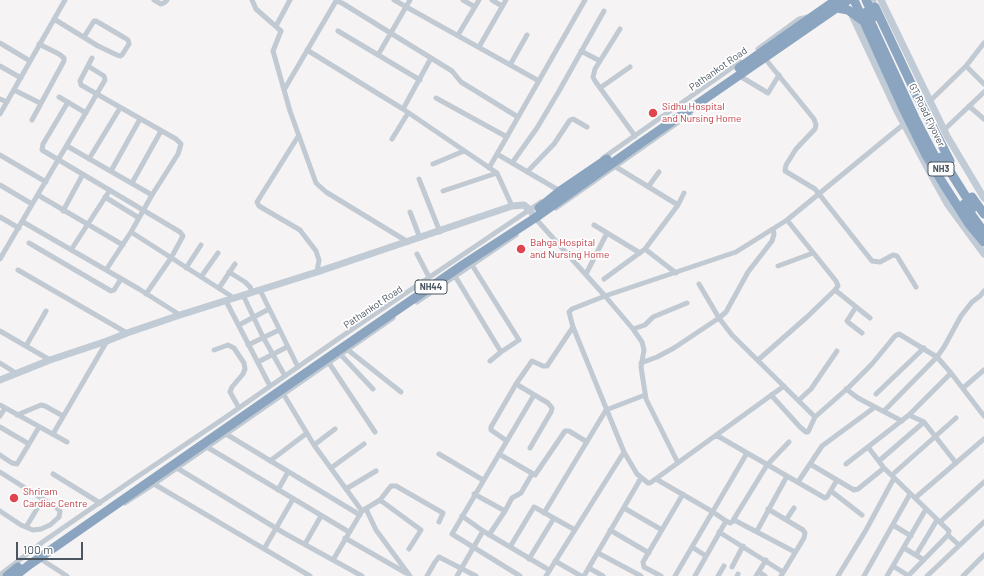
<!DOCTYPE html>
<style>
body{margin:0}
#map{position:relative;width:984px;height:576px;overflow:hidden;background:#f5f3f3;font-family:Barlow,sans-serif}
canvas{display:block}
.scale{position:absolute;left:16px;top:542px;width:67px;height:18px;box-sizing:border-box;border:2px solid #4a5661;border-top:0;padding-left:5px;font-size:12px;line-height:14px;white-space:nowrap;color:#4a5661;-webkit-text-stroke:3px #fff;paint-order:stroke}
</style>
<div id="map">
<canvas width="984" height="576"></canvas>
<div class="scale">100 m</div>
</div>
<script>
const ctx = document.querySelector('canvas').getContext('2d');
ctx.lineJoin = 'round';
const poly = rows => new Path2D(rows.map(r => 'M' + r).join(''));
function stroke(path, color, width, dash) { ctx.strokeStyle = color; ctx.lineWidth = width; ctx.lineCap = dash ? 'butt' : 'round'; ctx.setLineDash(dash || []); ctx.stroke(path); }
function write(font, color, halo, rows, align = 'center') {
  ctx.font = font + ' Barlow,sans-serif'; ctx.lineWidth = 3.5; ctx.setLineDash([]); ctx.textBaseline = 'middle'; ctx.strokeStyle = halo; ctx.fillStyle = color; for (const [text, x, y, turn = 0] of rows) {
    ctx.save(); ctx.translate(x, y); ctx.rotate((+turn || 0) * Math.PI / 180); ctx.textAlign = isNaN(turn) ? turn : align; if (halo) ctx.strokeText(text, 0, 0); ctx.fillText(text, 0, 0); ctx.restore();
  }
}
const street = poly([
 [154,0,161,4,164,3,167,0],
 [252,0,256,9,281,31,273,51,290,111,316,183,326,192,408,242],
 [394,0,539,81],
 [463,0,475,7],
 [492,0,502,6],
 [54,19,98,46,117,55,120,56,122,55,129,44,128,40,125,38,96,21,94,21,84,37],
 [276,26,290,0],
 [620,29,595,69,593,77,595,81,635,136],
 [338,31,420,80],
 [458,35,479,0],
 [0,43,30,61],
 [479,47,506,0],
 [758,49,799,19,808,17],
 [307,50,403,109,497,173,512,206],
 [581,51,600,61],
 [378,55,410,0],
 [92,58,80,81,81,85,176,139,181,144,178,154,152,195,131,232,106,270],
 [431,58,452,71,461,82,518,117],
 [767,61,814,119,816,125,815,129,796,149,786,165,785,171,815,189,819,194,872,261,880,262,893,255,897,256,916,287],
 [510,65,527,35],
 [0,66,21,78],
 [966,66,984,84],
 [743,78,768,93,779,75],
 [600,88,630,67],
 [14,90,40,103],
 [284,90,336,1,342,3,431,58,403,109],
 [59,97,86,113],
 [436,98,507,137],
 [0,99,7,102],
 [930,101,966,66,984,43],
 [68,102,43,144,42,150,180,232,183,236,171,258,146,294],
 [969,106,984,119],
 [0,114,65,0],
 [32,120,64,61,64,58,59,54,39,44],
 [944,130,984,92],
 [299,135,257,202,259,206,300,230,316,251,319,260,317,272],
 [392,139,408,113],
 [67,146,152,195],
 [497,154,560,191],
 [0,155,46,182],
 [603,158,740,62],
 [89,159,120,108],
 [512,163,537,128,559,91,604,11],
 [433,164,464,151],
 [489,168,585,0],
 [111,171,140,119],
 [527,172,554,144,570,120,573,119,587,127],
 [419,179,440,232],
 [132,183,161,131],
 [0,185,32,204],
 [648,187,659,172],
 [443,191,497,173],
 [38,195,123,245],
 [105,197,139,218],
 [678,205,684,193],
 [556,208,690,114],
 [63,211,83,174],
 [410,212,420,238],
 [0,217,19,228],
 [535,218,605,296,633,329,642,342,644,350,641,367,646,399,678,463],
 [23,222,139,289,180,315],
 [594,225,640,253],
 [131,232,234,298],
 [29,243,111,291,114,290,121,279],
 [645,249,676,273],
 [71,250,110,190],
 [417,254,429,277],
 [0,259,105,80,104,76,88,66],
 [472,265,519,340,501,352,490,361],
 [778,266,813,253],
 [186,268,201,245],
 [18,270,127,333],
 [229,272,245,282,250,287,252,292],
 [586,274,607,233],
 [455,276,501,352],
 [201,277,218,253],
 [604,279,645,249,678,205,616,167],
 [699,284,719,318,732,335,815,417,849,387,872,364,895,336,899,334,937,357,951,373,984,416],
 [219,288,235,264],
 [260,290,298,367],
 [835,290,870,318],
 [243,295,263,337,285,376],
 [226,301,270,386],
 [417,302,516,235],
 [856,307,847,321,849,323,862,333],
 [239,325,269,309],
 [633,329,645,325,653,317,687,303],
 [0,331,50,360],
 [248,345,279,330],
 [26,346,46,311],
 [214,350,228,345,234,348,244,363,245,369,243,374,232,387,230,392,239,408],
 [348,350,401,392],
 [341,355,373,389],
 [758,360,807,317,835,290,838,286,836,281,787,220],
 [258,362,287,347],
 [0,363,16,373],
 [329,363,375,432],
 [641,363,657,357,674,348,719,318,726,312,748,272,772,241,774,234,773,229],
 [516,384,548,403,552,408,551,412,530,448],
 [784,386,650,483,648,483,637,474,624,452,573,327,569,312,572,309,605,296,736,252,787,220,904,124],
 [963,388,984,370],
 [846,389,858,398,875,407],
 [876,394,924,348],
 [284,395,314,445,362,511],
 [771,395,800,427,806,432,808,432,815,417],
 [799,400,811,389,837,351],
 [0,405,67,442],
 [884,411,937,357,944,347,961,316,972,302,980,296,984,291],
 [17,415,41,405,45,406,63,416],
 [909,415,924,422,956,463],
 [0,416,5,408],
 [0,427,29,444,39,427],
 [53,434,107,341],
 [226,434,360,515],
 [716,435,825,498,827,497,837,480],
 [507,441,491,430,491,427,516,384,532,361,543,366,547,366,573,327],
 [314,445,335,429],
 [207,447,349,532],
 [868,447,884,468,949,531,948,535,908,576],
 [439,454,483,480],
 [499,454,535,475,565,431,569,431,587,442],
 [0,455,12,463,17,464,29,444],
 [270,461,307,433],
 [879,461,924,422],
 [810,464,854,490,858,489,884,468],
 [846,464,909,415,951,373],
 [177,468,284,533,362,576],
 [331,468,364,444],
 [0,472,57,508,60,511,59,517,50,525,41,529,33,530,21,525,0,511],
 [53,474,100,503],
 [892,475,956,418],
 [656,479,713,512,726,521],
 [798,482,822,446,875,407,902,421],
 [154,484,310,576],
 [346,489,376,471],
 [278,490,288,472],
 [831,491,862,515],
 [474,494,505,511],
 [915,498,984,439],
 [380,500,421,530,409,549],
 [125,503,154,484,393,318],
 [624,508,662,530],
 [366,509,376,530,410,576],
 [768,509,803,530,805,533,804,538,781,576],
 [544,513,606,410,645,395],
 [462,516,483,531,549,570],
 [734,520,795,552],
 [786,520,794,508],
 [940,522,984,482],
 [893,525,911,536],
 [26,527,43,499],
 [610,530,649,553],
 [757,531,787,476],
 [719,532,783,572],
 [489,535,505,511,512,498,521,493,532,474],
 [948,535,959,545],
 [345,538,406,573],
 [305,544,321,516],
 [510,547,534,507,536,508,575,530],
 [692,547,706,556],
 [904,548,924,560],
 [264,549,293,499],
 [598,553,641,576],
 [916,555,937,520],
 [39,558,67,576],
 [529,559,554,518],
 [333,560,362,511,380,500,391,486,396,486,443,513,439,522],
 [555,561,581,576],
 [893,566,909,576],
 [732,567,743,546],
 [589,568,603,576],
 [759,572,765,576],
 [0,575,44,541,134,479,223,419,351,330,541,202],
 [427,576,435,562,439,557,476,576],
 [457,576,483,531],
 [520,576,452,534,534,395],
 [546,576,624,452],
 [584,576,641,478],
 [661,576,644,567,643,562,683,494],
 [675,576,747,453],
 [695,576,726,521,730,523,732,522,767,465,789,442],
 [718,576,724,566],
 [737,576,738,574],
 [756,576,766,560],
 [838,576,866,530,894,478],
 [864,576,910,494],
 [887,576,926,509],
 [927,576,984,522],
 [963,576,984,555]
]);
const secondary = poly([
 [881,0,947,136,984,198],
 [873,1,873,0],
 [851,13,897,111,933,178,948,205,984,254],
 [0,380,50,360,107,341,127,333,180,315,317,272,512,206,524,205,530,210,535,218]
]);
const highway = poly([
 [854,0,902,106,926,155,944,185,969,224,984,242],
 [866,0,874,17],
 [875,7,917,96,950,161],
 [837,8,848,10,862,20],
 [866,12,915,118,941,168],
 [739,68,836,0],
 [941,157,973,208],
 [972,197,984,214],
 [964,204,983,231],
 [539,208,560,191,607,159],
 [7,576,18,567],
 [15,576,29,565,281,390,464,264,535,218,638,145,848,0]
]);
const markers = [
 [653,113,5,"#e0444e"],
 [521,249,5,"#e0444e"],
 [14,498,5,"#e0444e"]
];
const shields = [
 [941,169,26],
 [431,287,32]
];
const shieldNames = [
 ["NH3",941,169],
 ["NH44",431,287]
];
const streetNames = [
 ["Pathankot Road",718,69,-35],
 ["GT Road Flyover",927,115,64],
 ["Pathankot Road",373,307,-34]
];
const healthNames = [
 ["Sidhu Hospital",662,107],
 ["and Nursing Home",662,119],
 ["Bahga Hospital",530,243],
 ["and Nursing Home",530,255],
 ["Shriram",23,492],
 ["Cardiac Centre",23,504]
];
stroke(street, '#c1cad2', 5);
stroke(secondary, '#c1cbd6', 7);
stroke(highway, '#8ba5c1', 9);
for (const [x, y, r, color] of markers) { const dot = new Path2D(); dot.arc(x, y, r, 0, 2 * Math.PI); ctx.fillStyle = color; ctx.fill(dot); stroke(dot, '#fff', 1.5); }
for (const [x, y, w] of shields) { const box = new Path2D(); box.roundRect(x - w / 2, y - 7, w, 14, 3); ctx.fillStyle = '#fff'; ctx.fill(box); stroke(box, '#4a5661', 1); }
write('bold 9px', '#4a5661', null, shieldNames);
write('10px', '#4a5661', '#fff', streetNames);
write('10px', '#be3a42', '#fff', healthNames, 'left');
</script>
